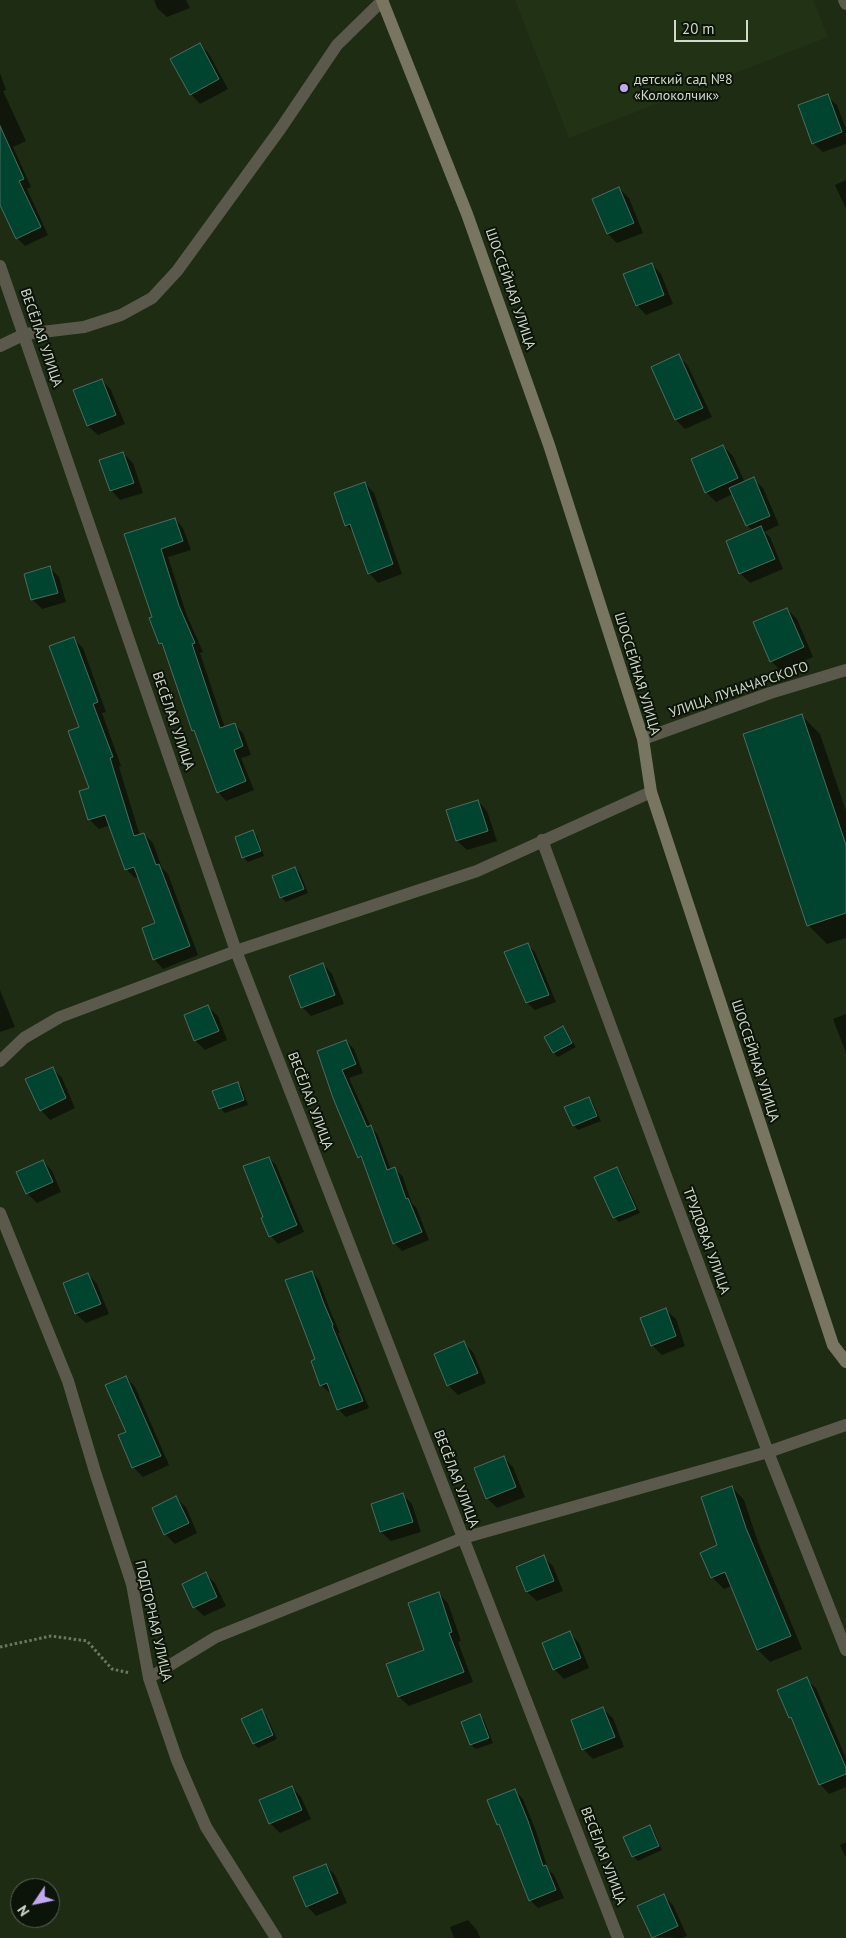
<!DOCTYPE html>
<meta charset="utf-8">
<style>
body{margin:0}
#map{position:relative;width:846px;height:1938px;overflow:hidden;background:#1e2c14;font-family:"PT Sans",sans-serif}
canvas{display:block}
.north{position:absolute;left:10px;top:1878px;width:50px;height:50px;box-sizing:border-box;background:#0c1308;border:1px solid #5a6256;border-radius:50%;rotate:236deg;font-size:14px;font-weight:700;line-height:20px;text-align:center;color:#d0d9ca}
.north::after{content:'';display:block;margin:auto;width:18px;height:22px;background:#c2a8f2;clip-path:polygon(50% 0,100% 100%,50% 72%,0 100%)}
.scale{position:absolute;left:674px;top:20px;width:74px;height:22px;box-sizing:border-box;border:2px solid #d0d9ca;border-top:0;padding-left:6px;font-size:15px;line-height:18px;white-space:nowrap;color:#d0d9ca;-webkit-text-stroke:4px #0c1308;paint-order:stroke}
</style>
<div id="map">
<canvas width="846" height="1938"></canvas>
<div class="north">N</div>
<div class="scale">20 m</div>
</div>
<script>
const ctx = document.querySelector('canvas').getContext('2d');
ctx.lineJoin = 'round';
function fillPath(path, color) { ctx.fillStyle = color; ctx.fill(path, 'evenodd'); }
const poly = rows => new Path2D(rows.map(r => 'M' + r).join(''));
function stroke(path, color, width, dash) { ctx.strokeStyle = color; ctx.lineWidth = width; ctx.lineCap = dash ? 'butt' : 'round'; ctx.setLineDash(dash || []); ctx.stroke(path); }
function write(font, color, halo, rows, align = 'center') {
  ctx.font = font + ' "PT Sans",sans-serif'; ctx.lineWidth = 4; ctx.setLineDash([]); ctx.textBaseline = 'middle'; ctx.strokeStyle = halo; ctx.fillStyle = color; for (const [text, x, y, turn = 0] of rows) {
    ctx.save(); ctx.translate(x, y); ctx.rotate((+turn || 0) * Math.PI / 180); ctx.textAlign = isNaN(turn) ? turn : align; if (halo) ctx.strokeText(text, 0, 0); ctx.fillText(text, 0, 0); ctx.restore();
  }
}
const built = poly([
 [515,0,813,0,828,37,569,138]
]);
const shadow = poly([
 [154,0,186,0,190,8,167,17,157,8],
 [200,44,209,54,228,89,200,104,191,94],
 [0,73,6,90,3,91,26,141,13,147,31,187,27,189,48,235,25,246,17,238,0,190],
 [827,96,837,105,846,129,846,144,823,152,813,143],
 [846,180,846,209,835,185],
 [619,188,629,198,643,233,617,243,608,234,593,200],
 [652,264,661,274,673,304,646,315,637,305],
 [679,356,688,366,712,417,685,429,676,420],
 [102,380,111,390,125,424,98,435,88,426],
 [723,446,733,456,745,483,753,479,763,488,779,525,764,532,770,537,783,569,750,583,740,573,753,531,747,525,733,494,716,502,706,492],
 [123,453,133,463,143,493,120,500,111,490],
 [365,483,374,493,402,574,378,583,369,573,355,534,346,525],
 [175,519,183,528,191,550,168,557,187,616,203,652,200,653,225,728,234,724,243,733,251,755,241,758,254,790,226,801,218,792,196,733,193,730,165,648,160,643,126,535],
 [50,568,59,577,66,602,42,609,32,599],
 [787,609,797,619,813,657,781,671,771,661],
 [74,639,83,648,106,712,102,713,121,766,119,767,140,836,144,834,153,843,162,868,168,874,198,955,163,969,154,959,156,924,139,877,135,878,126,869,110,825,99,829,90,820,81,792,90,789,81,728],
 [802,716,820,734,846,811,846,938,827,944,808,925],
 [478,801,487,811,497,841,467,850,457,841],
 [252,832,257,836,264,856,248,862,243,857],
 [295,868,300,873,308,893,286,902,281,897],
 [527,944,535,952,556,1002,535,1010,527,1003,506,953],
 [323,964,332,974,344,1004,311,1016,302,1007],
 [0,990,15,1027,0,1032],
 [208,1007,218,1016,227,1040,205,1050,195,1040],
 [846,1014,846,1053,833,1019],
 [563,1027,576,1047,558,1057,554,1053],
 [346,1041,354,1049,363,1073,349,1078,371,1127,378,1135,391,1170,395,1169,403,1177,412,1204,416,1207,429,1240,402,1251,394,1243,364,1162,359,1157,335,1098],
 [52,1068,62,1078,75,1108,50,1120,41,1110],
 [238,1083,242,1088,248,1105,225,1113,220,1108],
 [588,1098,593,1103,601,1121,578,1130,574,1126],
 [269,1158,276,1165,304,1232,278,1244,271,1236,263,1218,265,1217],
 [43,1161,52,1171,61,1192,37,1203,27,1193],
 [616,1168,621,1173,640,1213,619,1222,614,1217],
 [312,1272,319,1280,331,1313,340,1333,338,1333,369,1408,346,1417,338,1409,332,1391,329,1392,321,1385,317,1360],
 [88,1274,97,1284,109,1314,86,1323,76,1314,64,1283],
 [666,1310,676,1319,685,1346,662,1355,652,1345],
 [464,1343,473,1352,486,1383,458,1395,448,1385],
 [126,1377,135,1387,169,1465,143,1477,133,1467,128,1432],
 [503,1457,513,1467,525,1497,497,1508,487,1498],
 [732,1487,744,1500,758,1542,802,1649,770,1662,758,1650,732,1586,724,1589,712,1577],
 [403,1495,412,1504,421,1532,391,1541,381,1532,373,1505],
 [176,1498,186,1507,197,1533,175,1544,165,1534],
 [543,1557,553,1566,563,1591,537,1601,527,1592,517,1567],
 [206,1574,215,1583,226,1606,204,1616,194,1607],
 [439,1594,448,1603,461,1641,458,1642,473,1682,409,1706,399,1697,388,1665,425,1651],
 [570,1633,579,1643,589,1668,564,1679,554,1669],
 [806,1679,816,1688,846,1758,846,1787,829,1794,820,1784,794,1721,790,1717,779,1690],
 [603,1709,613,1718,624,1747,593,1759,583,1749],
 [261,1711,266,1715,277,1739,258,1748,254,1744,243,1720],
 [480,1716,484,1720,493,1743,476,1749,471,1745,463,1722],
 [292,1787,301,1797,311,1819,280,1833,270,1823],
 [515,1791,523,1799,536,1831,548,1869,554,1875,564,1898,538,1908,530,1900,502,1829,498,1825],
 [650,1827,654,1831,662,1850,638,1861,633,1856],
 [846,1842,846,1858,840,1845],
 [325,1865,335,1875,347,1903,316,1916,307,1906],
 [664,1896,673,1905,687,1936,682,1938,653,1937],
 [468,1920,477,1930,480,1938,454,1938,450,1927]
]);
const building = poly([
 [200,43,219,79,190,95,170,59,200,43],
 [828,94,842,132,812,144,798,105,828,94],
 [0,126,24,179,19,181,41,227,16,239,0,205,0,126],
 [619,187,634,223,607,234,592,199,619,187],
 [652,263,664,295,636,306,623,274,652,263],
 [679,354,703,408,675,420,651,367,679,354],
 [102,379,116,415,87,426,73,390,102,379],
 [723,445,738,478,705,493,691,459,723,445],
 [123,452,134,483,110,491,99,460,123,452],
 [754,477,770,516,746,526,729,488,754,477],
 [365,482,393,564,368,574,350,524,345,526,334,493,365,482],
 [175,518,183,541,161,549,179,606,195,643,192,644,220,728,235,723,243,746,234,750,246,781,217,793,194,730,192,731,162,643,159,644,149,618,152,617,124,534,175,518],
 [761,526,775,559,739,574,726,541,761,526],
 [50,566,58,593,31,600,24,574,50,566],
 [787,608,804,647,770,662,753,622,787,608],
 [74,637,98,702,93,704,113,757,110,758,134,836,144,833,156,865,159,864,190,946,153,960,142,928,155,923,134,867,125,870,105,815,88,820,79,791,89,788,68,731,79,727,49,646,74,637],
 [802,714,846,845,846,913,807,926,743,734,802,714],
 [478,800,488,831,456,841,446,810,478,800],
 [253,830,261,851,242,858,235,837,253,830],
 [295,867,304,889,280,898,272,876,295,867],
 [528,943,549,995,526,1003,504,952,528,943],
 [323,963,335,995,301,1008,289,976,323,963],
 [208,1005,219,1031,194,1041,184,1015,208,1005],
 [563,1026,572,1043,553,1053,544,1037,563,1026],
 [346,1040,356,1064,342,1070,367,1127,371,1125,387,1170,395,1167,406,1199,408,1198,422,1232,393,1244,361,1156,358,1158,333,1098,317,1051,346,1040],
 [53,1067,66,1098,40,1111,25,1079,53,1067],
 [238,1082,244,1100,219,1109,212,1091,238,1082],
 [589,1097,597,1116,573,1126,564,1107,589,1097],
 [269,1157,297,1225,269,1237,261,1218,263,1217,243,1166,269,1157],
 [43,1160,53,1182,26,1194,16,1172,43,1160],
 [617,1167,636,1209,613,1218,594,1177,617,1167],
 [312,1271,324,1304,333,1325,332,1326,363,1401,337,1410,327,1383,320,1386,311,1361,315,1359,285,1280,312,1271],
 [88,1273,101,1304,75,1314,63,1283,88,1273],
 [666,1308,676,1336,651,1346,640,1318,666,1308],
 [464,1341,478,1373,447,1386,434,1354,464,1341],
 [126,1376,161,1456,132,1468,118,1435,126,1432,105,1385,126,1376],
 [504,1456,516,1487,486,1499,474,1468,504,1456],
 [732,1486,746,1528,791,1636,757,1650,725,1572,711,1578,700,1553,717,1545,701,1497,732,1486],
 [403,1493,413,1522,380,1532,371,1504,403,1493],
 [176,1496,189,1523,164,1535,152,1508,176,1496],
 [544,1555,554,1581,526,1592,516,1567,544,1555],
 [206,1572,217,1597,193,1608,182,1584,206,1572],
 [439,1592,452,1632,449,1633,464,1672,398,1697,386,1664,424,1650,408,1603,439,1592],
 [570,1631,581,1658,553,1670,542,1643,570,1631],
 [807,1677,846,1768,846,1774,819,1785,791,1717,789,1718,777,1690,807,1677],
 [603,1707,615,1737,582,1750,571,1720,603,1707],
 [262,1709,273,1735,253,1744,241,1719,262,1709],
 [480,1714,489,1738,470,1745,461,1722,480,1714],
 [292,1786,302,1810,269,1824,259,1800,292,1786],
 [515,1789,528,1821,543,1866,546,1865,556,1890,529,1901,499,1824,497,1825,487,1800,515,1789],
 [650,1825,659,1846,632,1857,623,1837,650,1825],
 [326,1864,338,1893,306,1907,293,1877,326,1864],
 [664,1894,678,1926,652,1938,637,1906,664,1894]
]);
const path = poly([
 [0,1647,51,1636,87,1641,112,1669,130,1673]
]);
const street = poly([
 [844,0,846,4],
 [0,266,236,951,618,1938],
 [0,346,25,334,84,327,121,315,152,298,177,271,281,128,337,45,383,0],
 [643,739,770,693,846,670],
 [542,840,768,1452,846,1650],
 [0,1061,24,1038,60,1017,236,951,477,871,651,792],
 [0,1213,68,1381,96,1475,132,1584,149,1678,177,1760,206,1827,276,1938],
 [149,1678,216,1637,463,1538,768,1452,846,1425]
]);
const secondary = poly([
 [382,0,467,214,549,445,643,739,651,792,833,1345,846,1362]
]);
const markers = [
 [624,88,5,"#c2a8f2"]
];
const poiNames = [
 ["детский сад №8",634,80],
 ["«Колоколчик»",634,96]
];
const streetNames = [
 ["ШОССЕЙНАЯ УЛИЦА",510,289,71],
 ["ВЕСЁЛАЯ УЛИЦА",41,338,71],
 ["ШОССЕЙНАЯ УЛИЦА",637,674,73],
 ["УЛИЦА ЛУНАЧАРСКОГО",739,690,-19],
 ["ВЕСЁЛАЯ УЛИЦА",173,721,71],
 ["ШОССЕЙНАЯ УЛИЦА",755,1061,72],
 ["ВЕСЁЛАЯ УЛИЦА",310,1101,69],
 ["ТРУДОВАЯ УЛИЦА",706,1241,70],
 ["ВЕСЁЛАЯ УЛИЦА",456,1479,69],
 ["ПОДГОРНАЯ УЛИЦА",153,1621,77],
 ["ВЕСЁЛАЯ УЛИЦА",603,1856,69]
];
fillPath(built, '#213314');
fillPath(shadow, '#0007');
fillPath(building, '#004430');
stroke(building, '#4b6d5f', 1);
stroke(path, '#6b7763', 3, [2.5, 2.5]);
stroke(street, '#5b594c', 12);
stroke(secondary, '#787560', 12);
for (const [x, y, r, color] of markers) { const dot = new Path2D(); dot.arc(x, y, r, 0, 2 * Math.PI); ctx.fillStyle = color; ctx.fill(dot); stroke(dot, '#0c1308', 2); }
write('14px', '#d0d9ca', '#0c1308', poiNames, 'left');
write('14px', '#d0d9ca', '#0c1308', streetNames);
</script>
